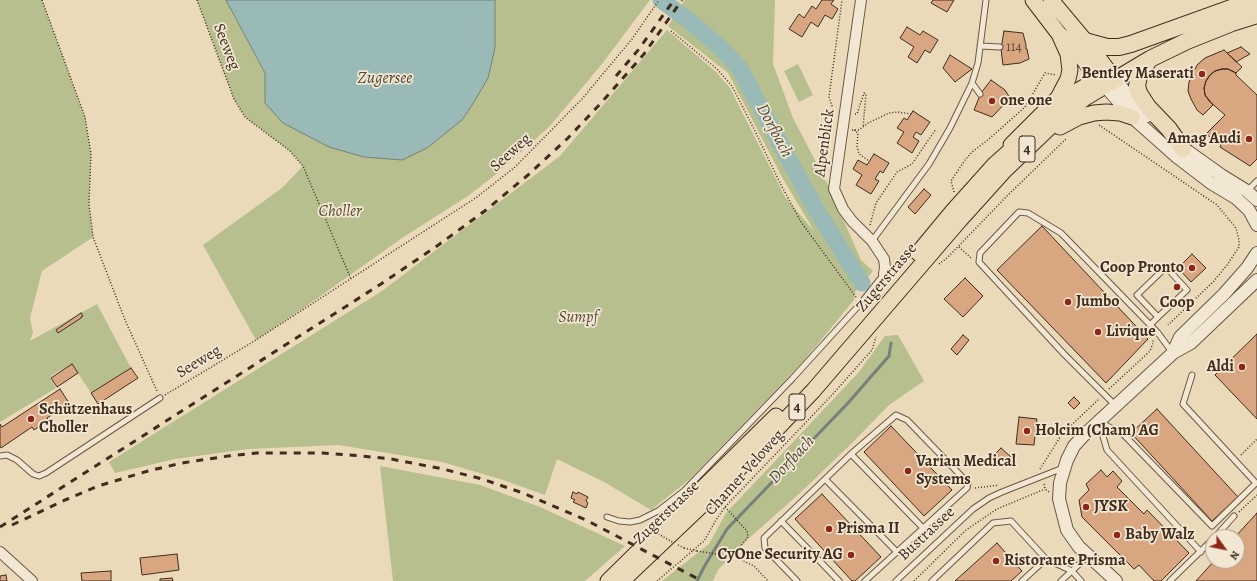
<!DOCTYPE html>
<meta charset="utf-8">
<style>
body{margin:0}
#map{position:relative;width:1257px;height:581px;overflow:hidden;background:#eadaba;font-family:Alegreya,serif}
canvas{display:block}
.north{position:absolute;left:1205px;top:529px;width:40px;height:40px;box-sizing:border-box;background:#f1e7d2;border:1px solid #ab9c8a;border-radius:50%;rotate:123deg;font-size:11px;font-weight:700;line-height:16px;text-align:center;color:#412c1e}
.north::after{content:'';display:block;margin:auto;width:14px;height:18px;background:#8f2418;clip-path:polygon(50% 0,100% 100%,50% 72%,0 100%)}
</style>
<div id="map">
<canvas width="1257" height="581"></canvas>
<div class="north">N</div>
</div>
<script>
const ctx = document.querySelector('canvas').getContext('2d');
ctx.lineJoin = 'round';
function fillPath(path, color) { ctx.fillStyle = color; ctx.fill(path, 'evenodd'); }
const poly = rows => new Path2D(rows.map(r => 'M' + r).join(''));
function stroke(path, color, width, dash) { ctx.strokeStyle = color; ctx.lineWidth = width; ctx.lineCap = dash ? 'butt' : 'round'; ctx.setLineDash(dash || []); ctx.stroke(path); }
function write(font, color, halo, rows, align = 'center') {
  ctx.font = font + ' Alegreya,serif'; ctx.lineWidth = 3.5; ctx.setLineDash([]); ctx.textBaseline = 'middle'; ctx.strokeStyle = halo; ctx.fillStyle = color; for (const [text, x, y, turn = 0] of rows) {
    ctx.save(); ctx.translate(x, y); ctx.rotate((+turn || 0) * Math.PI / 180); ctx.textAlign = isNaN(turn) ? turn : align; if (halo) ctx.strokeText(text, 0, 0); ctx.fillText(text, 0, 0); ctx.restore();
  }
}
const green = poly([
 [0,0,42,0,85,117,91,154,89,204,93,237,42,271,30,318,33,333,30,341,97,304,131,368,91,393,72,364,52,375,50,378,56,388,0,422],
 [197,0,226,0,265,73,265,103,495,48,495,0,650,0,602,64,549,127,495,175,468,196,405,236,305,307,256,340,203,245,282,188,303,166,290,151,245,117,234,99],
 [685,0,775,0,773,64,793,118,828,185,861,260,873,271,855,292,854,300,802,363,690,479,651,510,604,482,557,459,545,495,500,479,442,462,339,445,248,449,175,459,115,473,109,462,382,291,560,156,667,30,716,72,730,88,785,197,814,231,783,179,728,73,668,26],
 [798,64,813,95,799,102,784,71],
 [898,335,924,381,889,405,850,445,800,493,747,540,718,570,713,581,662,581,709,544,726,513,858,373,885,336],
 [380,466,480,485,540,507,625,546,585,581,393,581]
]);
const water = poly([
 [226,0,495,0,495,48,488,78,474,102,462,120,427,148,402,160,364,157,329,147,283,123,265,103,265,73,226,0]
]);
const stream = poly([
 [697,581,704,567,727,529,848,403,889,356,891,343]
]);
const river = poly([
 [661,0,687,19,722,49,740,69,815,208,862,283]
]);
const building = poly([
 [822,0,834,0,831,4,838,9,832,19,825,15,818,27,811,22,802,37,789,29,799,14,804,18,812,6,816,9,822,0],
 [933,0,954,0,947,12,931,3,933,0],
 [907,27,920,35,923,31,938,40,930,53,925,50,917,63,908,57,914,47,900,38,907,27],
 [1004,31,1023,33,1026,45,1026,49,1027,49,1029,59,1020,63,1003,65,1001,49,1004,31],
 [1241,47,1250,54,1236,62,1227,53,1241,47],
 [1224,50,1242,67,1236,73,1228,69,1222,69,1215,71,1210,75,1206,81,1204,88,1205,95,1213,105,1203,115,1197,110,1191,99,1188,91,1189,82,1193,72,1198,64,1205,58,1224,50],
 [950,55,972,69,955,82,943,68,950,55],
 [1222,69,1228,69,1236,73,1236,75,1257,95,1257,159,1250,166,1220,147,1221,145,1206,134,1225,115,1209,101,1205,95,1204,88,1206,81,1210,75,1215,71,1222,69],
 [991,80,1005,90,1010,98,992,117,974,110,981,93,991,80],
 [913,111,930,122,921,135,916,132,913,137,919,141,912,153,897,143,904,132,897,128,904,118,907,120,913,111],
 [874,154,889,163,883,173,880,171,875,179,879,181,871,194,856,185,862,175,853,169,858,160,867,165,874,154],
 [924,189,931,195,915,214,908,207,924,189],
 [1042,226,1148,339,1106,383,997,270,1042,226],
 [1192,254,1206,268,1191,282,1178,268,1192,254],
 [965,278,983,296,963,317,944,299,965,278],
 [81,313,83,316,81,317,81,318,58,333,56,330,81,313],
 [1257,334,1257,419,1215,375,1257,334],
 [963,335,969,340,957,355,951,349,963,335],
 [72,364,78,373,57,387,51,378,72,364],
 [131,368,138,378,98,404,91,393,131,368],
 [60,389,69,403,47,418,49,420,34,430,32,427,1,448,0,446,0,424,2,427,60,389],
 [1074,397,1080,403,1074,409,1068,403,1074,397],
 [1157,409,1238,497,1212,521,1131,433,1157,409],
 [1019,417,1037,419,1034,445,1016,444,1019,417],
 [891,426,952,490,924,516,864,452,891,426],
 [1001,448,1012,458,1005,466,994,455,1001,448],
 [1101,470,1107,477,1113,471,1122,481,1117,487,1144,514,1147,510,1189,553,1161,581,1154,581,1139,565,1134,569,1082,517,1079,500,1089,490,1086,484,1101,470],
 [573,492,577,494,578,492,588,497,586,501,588,503,586,508,573,502,575,500,571,498,573,492],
 [822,494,881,557,855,581,852,581,795,519,822,494],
 [1257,513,1257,581,1196,581,1214,561,1237,561,1237,537,1235,537,1257,513],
 [997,543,1022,571,1011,581,955,581,997,543],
 [177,554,179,570,142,575,140,558,177,554],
 [111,571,111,581,82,581,81,573,111,571],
 [6,575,7,581,0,581,0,576,6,575],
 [172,578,173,581,160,581,160,579,172,578]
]);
const path = poly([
 [42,0,85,117,91,154,89,204,93,237,125,320,157,391],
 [197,0,234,99,245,117,290,151,303,166,351,279],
 [671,31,717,69,732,86,755,131,780,183,801,222,856,297],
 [834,112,829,97,842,0],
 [855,114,857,114,864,93,866,94,863,127],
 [1099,125,1217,205,1236,228,1239,240,1239,247,1227,265,1213,282,1168,325],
 [852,130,859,130,868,123,889,113,898,112,911,114],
 [854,130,858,133,857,146,859,154,869,161],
 [954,192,951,181,965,160,972,152,989,139,1025,107,1045,73,1056,75],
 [870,225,876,203,897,172,912,164,936,129],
 [959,247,971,258],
 [895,263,906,251],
 [939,264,947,258,1007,196,1067,138],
 [1109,389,1150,351,1153,343,1153,339],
 [165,395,256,340,477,197,515,167,582,99,632,39,659,0],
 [1241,455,1257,439],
 [1040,469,1062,434,1099,399],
 [1044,484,1045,489,1049,492],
 [975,488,999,485],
 [725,507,747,531,748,537,739,548,735,556],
 [1239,512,1257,495],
 [678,545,684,548],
 [697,551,735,557,754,566,768,581],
 [657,581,704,541,716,520,725,507,832,395,872,350,876,337],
 [914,581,966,530,997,509,1045,489]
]);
const service = poly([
 [980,46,1000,47],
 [972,83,980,94],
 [1247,191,1257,181],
 [872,241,929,164,950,128,972,83,978,63,986,0],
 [1150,325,1158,317,1137,295,1166,267,1187,290,1158,317],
 [1116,406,1064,354,979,262,980,253,1019,212,1028,213,1061,233,1158,333,1172,352],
 [1100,422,1124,435,1212,526,1256,483,1183,404,1192,375],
 [1099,423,1107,450,1201,552],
 [851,454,923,528],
 [0,456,7,455,17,460,33,474,39,476,46,473,160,398],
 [825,479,897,552],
 [607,517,619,521,630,522,640,520,658,511,684,491,792,379,861,303,884,274],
 [781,521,839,581],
 [1215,537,1234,516],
 [1046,559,1072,571,1081,581],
 [797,581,765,548,764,538,851,454,896,415,907,420,968,483,967,488,865,581],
 [896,581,973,509,989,498,1002,492,1063,468],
 [932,581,993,523,1011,521,1046,559,1022,581],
 [1061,581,1088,556],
 [1170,581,1213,539]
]);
const minor = poly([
 [861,0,834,189,843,209,852,221,872,241,884,259,885,267,884,274],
 [0,552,32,581]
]);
const tertiary = poly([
 [1115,80,1147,116],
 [1104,85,1132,117,1177,157,1211,183,1236,198,1249,210,1257,225],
 [1176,143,1221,175,1247,191,1257,200],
 [1173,353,1180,337,1224,294,1247,268,1257,253],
 [1116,581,1079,547,1067,530,1059,499,1060,483,1067,460,1074,446,1083,436,1173,353,1191,343,1257,280]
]);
const primary = poly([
 [1033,0,1059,34,1069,42,1104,85],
 [1041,122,1079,90,1100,78],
 [1060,127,1079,117,1094,113,1106,112,1120,113,1132,117],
 [1011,145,1058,98,1068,79,1070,70,1068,54,1059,34],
 [918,253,952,212,995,164,1022,140],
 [608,581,776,416],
 [622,581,724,484,813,391,959,221,1005,170,1052,125,1085,98,1115,80,1092,49,1051,0]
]);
const trunk = poly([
 [1085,41,1107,47,1119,47,1131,44,1245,3,1256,0],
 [1149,60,1139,76,1137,86,1139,93,1148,107,1169,129,1183,149],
 [1115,80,1150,59,1187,41,1232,23,1257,15]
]);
const rail = poly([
 [616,76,639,49,674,0],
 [12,525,65,500,98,486,148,471,182,463,228,456,257,453,323,453,362,456,391,459,443,469,482,479,523,493,588,521,702,581],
 [0,527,381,284,437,246,486,210,528,175,568,138,601,103,644,54,682,0]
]);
const pathBridge = poly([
 [648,528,674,543],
 [684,548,697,551]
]);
const markers = [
 [1202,74,4,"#8f2418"],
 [992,101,4,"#8f2418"],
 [1249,139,4,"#8f2418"],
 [1192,268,4,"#8f2418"],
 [1177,287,4,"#8f2418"],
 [1068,302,4,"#8f2418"],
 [1098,332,4,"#8f2418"],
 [1242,367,4,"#8f2418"],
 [31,419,4,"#8f2418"],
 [1027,431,4,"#8f2418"],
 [908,471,4,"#8f2418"],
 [1086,507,4,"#8f2418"],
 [829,529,4,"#8f2418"],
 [1117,535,4,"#8f2418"],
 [851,555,4,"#8f2418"],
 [996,561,4,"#8f2418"]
];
const numberNames = [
 ["114",1014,48]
];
const shields = [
 [1027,149,16],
 [797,407,16]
];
const shieldNames = [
 ["4",1027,149],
 ["4",797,407]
];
const streetNames = [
 ["Seeweg",226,47,69],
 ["Alpenblick",825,143,-82],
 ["Seeweg",511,153,-42],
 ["Zugerstrasse",887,278,-50],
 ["Seeweg",199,362,-31],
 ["Chamer Veloweg",745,473,-48],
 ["Zugerstrasse",667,513,-44],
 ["Bustrassee",927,534,-43]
];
const poiNames = [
 ["Bentley Maserati",1194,74,"right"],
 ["one one",1000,101],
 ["Amag Audi",1241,139,"right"],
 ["Coop Pronto",1184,268,"right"],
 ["Jumbo",1076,302],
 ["Coop",1177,303,"center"],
 ["Livique",1106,332],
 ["Aldi",1234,367,"right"],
 ["Schützenhaus",39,410],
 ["Choller",39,428],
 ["Holcim (Cham) AG",1035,431],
 ["Varian Medical",916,462],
 ["Systems",916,480],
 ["JYSK",1094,507],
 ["Prisma II",837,529],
 ["Baby Walz",1125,535],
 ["CyOne Security AG",843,555,"right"],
 ["Ristorante Prisma",1004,561]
];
const parkNames = [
 ["Choller",340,212],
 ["Sumpf",578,318]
];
const waterNames = [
 ["Zugersee",385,79],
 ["Dorfbach",774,131,62],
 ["Dorfbach",792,460,-47]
];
fillPath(green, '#b7bf8f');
fillPath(water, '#99bab6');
stroke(water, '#768179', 1);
stroke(stream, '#768179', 3);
stroke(river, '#99bab6', 17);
fillPath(building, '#d9a682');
stroke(building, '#412c1e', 1);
stroke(service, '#6b5845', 7);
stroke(minor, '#6b5845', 12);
stroke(tertiary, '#6b5845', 14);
stroke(primary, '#412c1e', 17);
stroke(trunk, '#412c1e', 18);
stroke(path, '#412c1e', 1.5, [1, 2]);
stroke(service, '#f1e7d2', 5);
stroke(minor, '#f1e7d2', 10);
stroke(tertiary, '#f1e7d2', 12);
stroke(primary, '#eadaba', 15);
stroke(trunk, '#eadaba', 16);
stroke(rail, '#412c1e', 3, [7, 7]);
stroke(pathBridge, '#412c1e', 1.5, [1, 2]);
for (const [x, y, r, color] of markers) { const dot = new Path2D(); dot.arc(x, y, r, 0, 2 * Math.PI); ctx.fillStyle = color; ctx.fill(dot); stroke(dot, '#f1e7d2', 1.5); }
write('14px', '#674a37', null, numberNames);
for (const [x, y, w] of shields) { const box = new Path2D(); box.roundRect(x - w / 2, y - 13, w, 26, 3); ctx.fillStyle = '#f1e7d2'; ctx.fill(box); stroke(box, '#412c1e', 1); }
write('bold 15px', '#412c1e', null, shieldNames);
write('16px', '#412c1e', '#f1e7d2', streetNames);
write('bold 16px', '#412c1e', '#f1e7d2', poiNames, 'left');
write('italic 16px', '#594935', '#f1e7d2', parkNames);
write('italic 17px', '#53483c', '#f1e7d2', waterNames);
</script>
